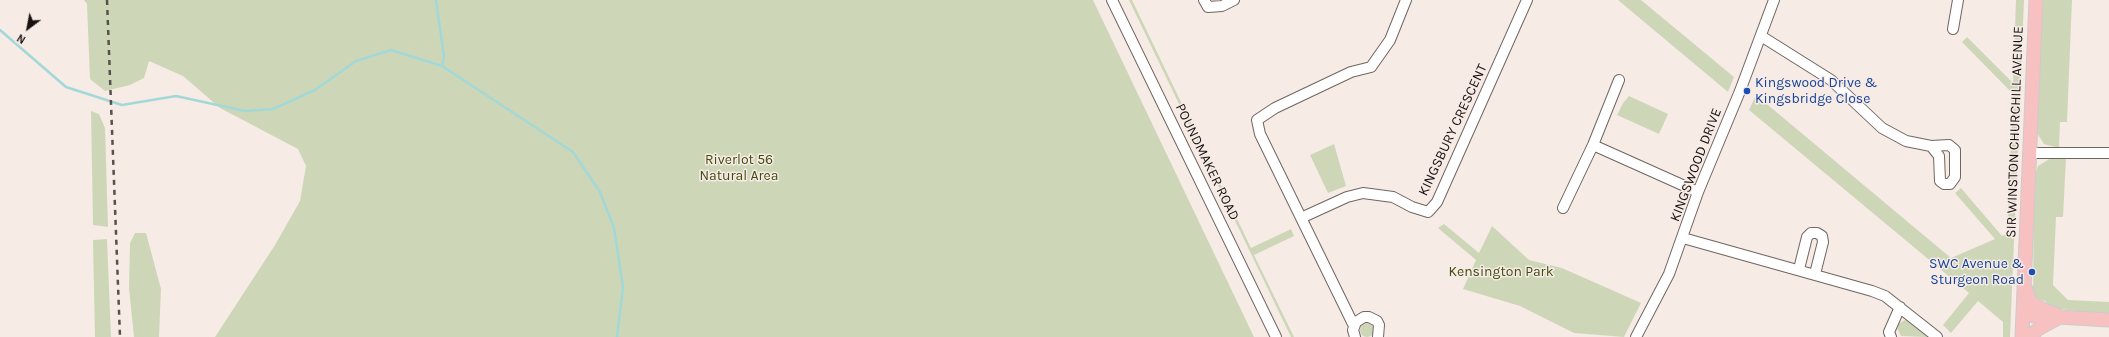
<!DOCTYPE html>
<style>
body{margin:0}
#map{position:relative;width:2109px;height:337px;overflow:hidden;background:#f7ebe6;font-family:Karla,sans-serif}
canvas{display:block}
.north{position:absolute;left:8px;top:8px;width:40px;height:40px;-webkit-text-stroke:3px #f7ebe6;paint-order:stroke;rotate:212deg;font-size:11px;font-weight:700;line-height:16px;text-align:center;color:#171211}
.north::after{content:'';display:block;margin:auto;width:14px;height:18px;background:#171211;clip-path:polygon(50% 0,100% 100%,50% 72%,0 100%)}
</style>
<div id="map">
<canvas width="2109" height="337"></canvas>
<div class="north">N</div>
</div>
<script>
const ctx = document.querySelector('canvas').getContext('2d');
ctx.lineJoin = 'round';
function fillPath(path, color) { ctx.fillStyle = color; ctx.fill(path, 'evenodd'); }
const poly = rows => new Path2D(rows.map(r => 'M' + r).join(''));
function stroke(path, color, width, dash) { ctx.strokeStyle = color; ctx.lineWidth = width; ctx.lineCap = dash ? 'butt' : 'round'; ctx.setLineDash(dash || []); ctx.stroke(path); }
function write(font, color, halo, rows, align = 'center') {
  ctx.font = font + ' Karla,sans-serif'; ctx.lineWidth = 3; ctx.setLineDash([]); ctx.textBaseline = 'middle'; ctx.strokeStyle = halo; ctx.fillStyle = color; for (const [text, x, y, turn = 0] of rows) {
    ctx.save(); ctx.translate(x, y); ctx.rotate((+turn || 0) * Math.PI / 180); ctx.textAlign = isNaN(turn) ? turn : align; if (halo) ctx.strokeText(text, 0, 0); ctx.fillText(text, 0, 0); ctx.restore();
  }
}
const green = poly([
 [84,0,1093,0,1254,337,215,337,275,245,300,201,306,166,298,149,220,108,183,76,149,61,144,78,130,85,105,91,90,79,87,4],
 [1129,0,1132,0,1251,248,1291,229,1294,236,1254,255,1294,337,1291,337],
 [1618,0,1641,0,1734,77,1728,92],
 [2016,0,2024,0,2010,337,2003,337,2003,322,1978,301,1951,333,1943,325,1969,293,1749,110,1756,95,1951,258,1995,239,1955,193,1961,188,2002,236,2007,234,2013,94,1962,42,1967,37,2013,83],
 [2042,0,2072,0,2067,122,2060,122,2059,148,2044,144,2037,133],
 [1629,96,1668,114,1659,134,1617,115,1623,103],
 [91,111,99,114,105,128,108,227,93,225],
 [1334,144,1346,186,1328,193,1310,155],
 [2051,158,2066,158,2063,217,2056,217,2053,285,2068,300,2109,302,2109,315,2052,308,2045,301,2036,298,2033,295,2034,177,2038,166],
 [1444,224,1479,253,1492,226,1529,260,1562,268,1641,303,1624,337,1574,333,1520,306,1463,289,1476,260,1438,228],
 [135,233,146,233,161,289,159,337,134,337,129,288,130,243],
 [107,239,111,337,95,337,93,240],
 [1905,320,1908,321,1927,337,1901,336,1897,328,1898,324],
 '1360 330a7 7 0 1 1 14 0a7 7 0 1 1-14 0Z'
]);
const stream = poly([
 [436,0,444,57,442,66],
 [0,30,66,87,122,105,176,96,245,111,273,109,315,90,356,61,391,50,442,66,573,152,600,192,614,228,623,287,617,337]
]);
const minor = poly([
 [1112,0,1276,337],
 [1204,0,1208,7,1222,6,1234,0],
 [1953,29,1958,0],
 [1761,36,1831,80,1882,128,1906,141,1931,146,1939,156,1940,181,1944,184,1950,184,1955,177,1955,150,1949,145,1931,146],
 [1593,145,1698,192],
 [2029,153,2109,153],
 [1563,208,1593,145,1619,80],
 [1301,218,1347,197,1363,193,1393,197,1412,207,1428,212,1430,210,1437,202,1527,0],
 [1683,238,1872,291,1885,296,1937,337],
 [1799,269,1807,237,1811,233,1817,233,1822,236,1823,242,1815,274],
 [1354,326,1260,134,1257,120,1275,108,1351,72,1371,67,1390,40,1406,0],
 [1355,337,1353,330,1356,322,1364,317,1369,317,1377,321,1379,325,1378,337],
 [1636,337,1669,274,1698,192,1740,91,1774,0],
 [1891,337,1889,332,1900,307]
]);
const major = poly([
 [2026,289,2030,302,2046,311,2056,314],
 [2024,315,2109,320],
 [2022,337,2036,0],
 [2030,337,2038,329,2058,318]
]);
const rail = poly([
 [107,0,120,337]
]);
const markers = [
 [1747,91,4,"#1a4fb4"],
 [2032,272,4,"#1a4fb4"]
];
const transitNames = [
 ["Kingswood Drive &",1755,83],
 ["Kingsbridge Close",1755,99],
 ["SWC Avenue &",2024,264,"right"],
 ["Sturgeon Road",2024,280,"right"]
];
const streetNames = [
 ["KINGSBURY CRESCENT",1453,130,-65],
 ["SIR WINSTON CHURCHILL AVENUE",2015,132,-88],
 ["POUNDMAKER ROAD",1207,162,64],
 ["KINGSWOOD DRIVE",1696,165,-69]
];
const parkNames = [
 ["Riverlot 56",739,160],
 ["Natural Area",739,176],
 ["Kensington Park",1501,272]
];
fillPath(green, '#cdd7b8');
stroke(stream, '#a3d8d8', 2.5);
stroke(minor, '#6f6561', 12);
stroke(major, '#cccbcb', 15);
stroke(minor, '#fff', 10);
stroke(major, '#f7c1c2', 13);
stroke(rail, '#57504e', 2.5, [5, 5]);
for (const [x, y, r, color] of markers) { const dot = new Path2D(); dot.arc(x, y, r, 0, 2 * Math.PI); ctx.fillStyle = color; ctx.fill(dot); stroke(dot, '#f7ebe6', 1.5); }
write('14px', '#164399', '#f7ebe6', transitNames, 'left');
write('14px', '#171211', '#f7ebe6', streetNames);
write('14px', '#3f4c0e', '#f7ebe6', parkNames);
</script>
